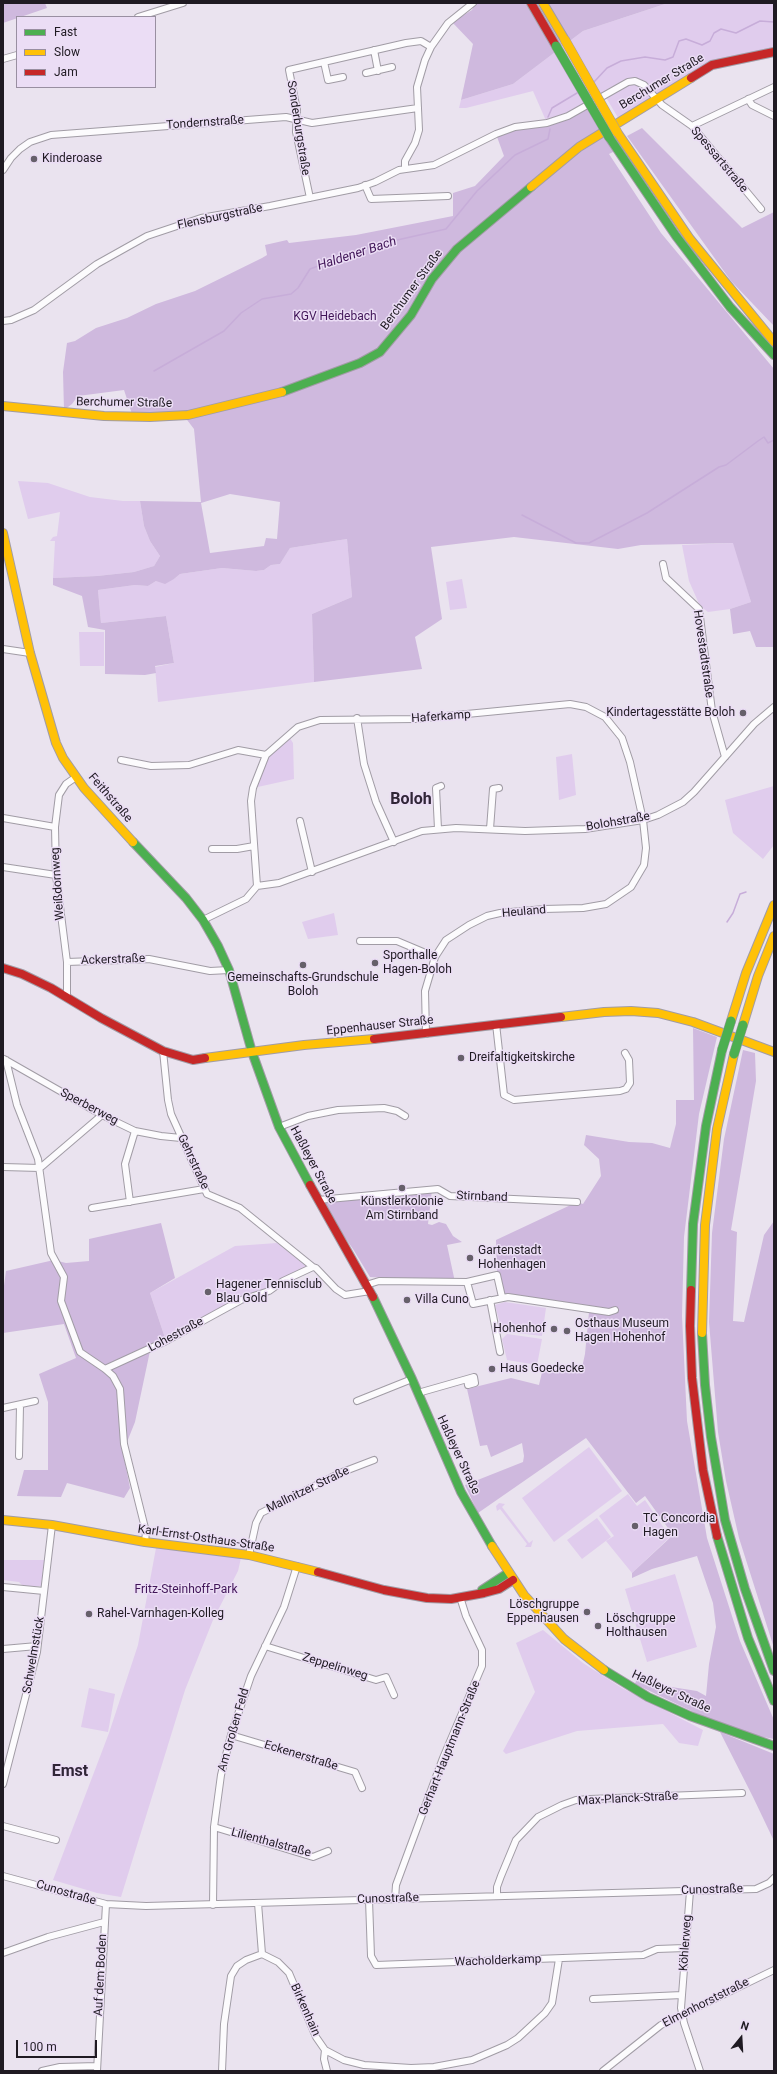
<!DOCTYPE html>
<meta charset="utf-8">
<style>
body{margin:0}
#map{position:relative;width:777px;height:2074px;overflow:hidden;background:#eae3ef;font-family:Roboto,sans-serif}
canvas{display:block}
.frame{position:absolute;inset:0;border:4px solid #1f1a22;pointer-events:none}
.legend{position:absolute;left:16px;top:16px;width:140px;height:72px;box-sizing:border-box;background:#ebddf5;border:1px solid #998fa1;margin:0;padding:5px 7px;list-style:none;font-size:12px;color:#1f1a22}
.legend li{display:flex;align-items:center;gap:8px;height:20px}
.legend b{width:20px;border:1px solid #998fa1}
.north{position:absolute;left:721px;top:2018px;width:40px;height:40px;-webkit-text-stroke:3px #ebddf5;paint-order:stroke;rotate:18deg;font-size:11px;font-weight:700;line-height:16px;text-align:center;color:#1f1a22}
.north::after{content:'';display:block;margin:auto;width:14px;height:18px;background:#1f1a22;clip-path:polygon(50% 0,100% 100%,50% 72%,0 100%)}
.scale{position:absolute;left:16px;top:2040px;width:81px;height:18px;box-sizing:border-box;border:2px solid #1f1a22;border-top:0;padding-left:5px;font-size:12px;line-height:14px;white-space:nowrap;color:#1f1a22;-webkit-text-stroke:3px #ebddf5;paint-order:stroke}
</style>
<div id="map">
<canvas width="777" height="2074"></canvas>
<div class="frame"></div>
<ul class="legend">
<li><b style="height:5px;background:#4caf50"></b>Fast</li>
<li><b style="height:5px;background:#ffc107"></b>Slow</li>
<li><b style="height:5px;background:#c62828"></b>Jam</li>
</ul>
<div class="north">N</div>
<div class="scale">100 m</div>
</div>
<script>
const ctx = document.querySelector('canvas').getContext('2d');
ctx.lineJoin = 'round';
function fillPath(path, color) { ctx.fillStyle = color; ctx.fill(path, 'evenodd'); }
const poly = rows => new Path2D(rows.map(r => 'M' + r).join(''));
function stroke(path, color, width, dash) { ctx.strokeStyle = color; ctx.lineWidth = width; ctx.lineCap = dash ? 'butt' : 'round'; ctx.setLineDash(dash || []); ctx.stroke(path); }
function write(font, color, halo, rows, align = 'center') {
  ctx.font = font + ' Roboto,sans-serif'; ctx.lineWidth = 3; ctx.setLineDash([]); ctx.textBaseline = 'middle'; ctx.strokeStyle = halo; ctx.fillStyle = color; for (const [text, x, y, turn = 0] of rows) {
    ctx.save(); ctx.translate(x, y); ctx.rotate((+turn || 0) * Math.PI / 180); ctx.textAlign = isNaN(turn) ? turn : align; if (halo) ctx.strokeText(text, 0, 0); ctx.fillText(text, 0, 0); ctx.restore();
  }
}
const green = poly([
 [668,3,774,3,774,52,726,61,620,121,604,94,568,116,547,123,533,91,466,108,459,108,461,100,513,84,583,31],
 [18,481,48,483,90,497,123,501,140,501,144,526,150,541,160,556,154,566,134,572,97,576,53,578,55,541,50,541,53,537,57,536,60,512,28,519],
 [347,539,352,597,312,614,314,682,158,702,155,667,174,663,166,616,101,623,98,590,135,585,148,586,156,581,174,579,180,574,222,568,256,571,264,570,271,565,280,564,290,548],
 [734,543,751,602,730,609,708,612,700,606,689,581,682,545],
 [462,579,467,608,450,610,446,582],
 [79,632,104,632,104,666,80,666],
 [288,735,293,743,294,779,253,788,266,755],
 [572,754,576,795,559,800,556,757],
 [774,786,774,845,763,859,733,833,725,800],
 [334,913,338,935,308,939,302,922],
 [277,1243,309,1268,269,1291,241,1300,166,1341,150,1293,235,1246],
 [505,1302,546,1308,542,1336,502,1331,495,1305],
 [507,1334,542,1339,537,1365,507,1360,502,1339],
 [589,1447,622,1491,554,1542,522,1498],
 [628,1494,637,1506,645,1500,670,1537,632,1573,606,1541,614,1536,599,1516],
 [499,1503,505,1504,502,1507,529,1543,533,1540,531,1547,525,1547,527,1544,500,1509,497,1511,496,1506],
 [597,1518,611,1537,582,1559,567,1540],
 [156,1548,241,1558,238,1571,213,1620,185,1690,121,1897,97,1893,53,1880,109,1733,138,1645],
 [3,1560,44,1560,41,1586,24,1587,19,1582,3,1580],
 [675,1574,697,1647,647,1662,625,1589],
 [543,1630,583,1663,622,1688,703,1730,698,1746,679,1743,663,1724,577,1731,506,1754,503,1751,535,1692,516,1643],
 [89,1688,115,1694,108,1732,81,1727]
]);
const forest = poly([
 [3,3,45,3,47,8,3,23],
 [475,3,668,3,583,31,513,84,461,100,473,44,452,22,472,10],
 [589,103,617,150,609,154,661,233,774,369,774,647,756,647,750,631,733,634,730,609,751,602,733,543,641,545,618,549,514,537,431,547,442,619,415,637,422,669,314,682,312,614,352,597,347,539,290,548,280,564,271,565,264,570,256,571,222,568,180,574,174,579,165,584,156,581,148,586,135,585,98,590,101,623,166,616,174,663,155,666,156,673,145,675,105,674,105,630,88,627,82,596,53,585,53,578,97,576,134,572,154,566,160,556,150,541,144,526,140,501,201,502,194,429,181,412,132,414,124,390,78,396,72,404,64,410,63,372,67,343,75,341,96,328,127,318,156,304,195,291,262,258,267,255,265,245,287,240,289,243,356,235,453,216,453,193,475,186,504,156,496,134,554,121],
 [230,494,280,502,277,539,266,538,264,546,210,553,201,503],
 [642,128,742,228,774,212,774,326,731,281,627,136],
 [693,1028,717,1037,699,1114,684,1237,682,1316,687,1421,707,1538,740,1641,774,1720,774,1739,758,1736,702,1716,635,1684,638,1675,665,1686,697,1691,706,1696,709,1664,716,1627,713,1603,697,1556,652,1569,632,1578,632,1573,673,1535,645,1496,636,1503,586,1438,478,1513,465,1485,523,1462,524,1456,522,1443,491,1457,487,1445,480,1446,467,1389,511,1378,539,1385,543,1368,581,1372,585,1354,589,1312,504,1297,497,1273,496,1240,577,1202,583,1204,601,1176,599,1159,584,1145,586,1135,629,1142,652,1143,670,1148,676,1124,676,1100,694,1100],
 [743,1050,755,1053,756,1081,731,1230,737,1232,733,1321,744,1322,764,1235,774,1221,773,1645,739,1538,726,1481,718,1432,709,1322,712,1233,724,1139],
 [432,1190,428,1224,432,1225,439,1222,446,1224,453,1236,462,1242,447,1245,455,1282,370,1277,353,1249,318,1200],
 [161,1223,175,1278,150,1293,166,1341,150,1351,135,1422,123,1452,130,1488,124,1498,67,1483,61,1497,17,1496,24,1470,48,1470,48,1402,39,1374,76,1358,64,1324,3,1333,3,1293,6,1271,54,1260,66,1263,89,1261,89,1239],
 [720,1732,774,1754,774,1841,753,1797]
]);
const stream = poly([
 [594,82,607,68,621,61,645,57,665,60,673,57,679,41,686,39,702,45,710,41,714,33,721,29,736,33,760,21,774,22],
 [548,117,552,108,577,93],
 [154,371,224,331,241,313,262,299,291,294,298,288,310,269,375,245,446,229,477,191,515,155,548,139,550,129],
 [522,515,576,543,589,543,647,513,719,467,726,465,758,441,764,437,768,443,774,440],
 [727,922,733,913,740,894,746,892]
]);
const street = poly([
 [138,17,183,3],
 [374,50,378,71],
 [3,59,17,55],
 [324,62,328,80,343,77],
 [366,73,392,67],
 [748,99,752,105,774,116],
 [692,126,774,87],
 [405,169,405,161,415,143,419,130,417,87,425,60,431,47,448,23,473,3],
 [3,170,11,158,20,149,30,142,51,135,286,117,312,123,418,108],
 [365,185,371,199,448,196],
 [310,198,296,132,297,110,289,70,406,43,421,41,431,47],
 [3,321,11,320,34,310,97,264,147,236,201,218,270,206,358,188,375,182,399,170,434,165,496,134,515,127,547,123,568,116,628,82,635,81,644,85,662,105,692,126,761,209],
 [663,564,666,578,699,609,712,711,725,757],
 [3,649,30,653],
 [357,718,364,764,376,802,394,842],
 [121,760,151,766,189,765,238,750,266,755],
 [3,818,55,827],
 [300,821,312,872],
 [438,829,436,788,441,786],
 [490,829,493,789,499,788],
 [212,849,237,849,254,846],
 [3,867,56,875],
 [257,886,251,801,253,788,266,755,298,727,320,720,415,719,570,704,586,707,605,717,622,738,630,762,643,820,646,848,644,865,631,887,606,904,583,908,544,909,500,913,487,916,469,925,446,940,435,957,425,991,426,1034],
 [203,920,246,899,257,886,279,883,422,831,456,828,525,831,585,829,643,820,658,815,683,802,694,792,754,724,774,707],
 [360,941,397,941,435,957],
 [67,962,149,959,210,971,229,970],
 [67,997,67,962,56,875,55,827,59,795,66,784,76,777],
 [496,1024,504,1095,514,1100,620,1091,626,1089,630,1083,629,1060,625,1053],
 [163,1051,168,1100,171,1114,207,1194,240,1208,313,1267],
 [4,1059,102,1115,135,1131,161,1136,181,1138],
 [6,1060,17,1105,38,1159,51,1253,64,1277,61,1301,80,1352,105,1369,113,1376,120,1389,124,1444,146,1532,145,1542],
 [279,1127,308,1116,338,1110,384,1108,397,1111,405,1116],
 [3,1167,40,1168],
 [40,1168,102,1115],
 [318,1200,438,1189,450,1196,577,1202],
 [130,1202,125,1164,135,1131],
 [92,1208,204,1189],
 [467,1282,473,1304,508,1297,609,1312,615,1310],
 [366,1285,379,1281,467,1282,497,1275,502,1297],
 [490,1300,500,1352],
 [105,1369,166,1341,241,1300,269,1291,283,1281,313,1267,316,1268,336,1289,345,1295,370,1291],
 [418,1393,467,1379,468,1385,475,1383,474,1377,467,1379],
 [357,1401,412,1379],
 [3,1408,35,1401],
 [19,1456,20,1406],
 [249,1555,256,1523,261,1513,340,1473,374,1460],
 [3,1587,44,1591],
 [265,1646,376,1680,386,1677,394,1695],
 [3,1649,37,1646],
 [231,1735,355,1772,362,1788],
 [3,1784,37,1652,52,1525],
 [3,1826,56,1840],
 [214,1827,313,1857,328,1851],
 [3,1876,106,1904,146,1906,756,1889,769,1883,774,1878],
 [690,1891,681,2008,684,2023,700,2071],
 [497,1896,497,1887,501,1876,516,1840,538,1817,562,1805,576,1800,590,1799,742,1793],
 [395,1899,396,1885,443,1758,482,1666,482,1650,466,1616,460,1597],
 [369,1900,371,1956,376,1965,643,1955,657,1949,685,1948],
 [258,1903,262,1954],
 [213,1905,214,1827,221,1775,231,1735,251,1676,284,1607,297,1566],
 [3,1953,48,1937,104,1922],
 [262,1954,278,1962,289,1973,316,2037,325,2050,344,2060,364,2065,411,2068,434,2067,472,2060,507,2045,518,2038,545,2013,552,2003,559,1959],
 [593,1999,682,1995],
 [325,2050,324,2059,327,2071],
 [42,2071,60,2067,97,2066],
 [97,2071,106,1904],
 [222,2071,224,2024,231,1976,237,1966,246,1960,262,1954],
 [603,2071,661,2025,774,1970]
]);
const fast = poly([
 [609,137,676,236,730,307,774,355],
 [282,392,360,363,380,352,411,315,432,279,457,249,531,187],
 [133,842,186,898,203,920,218,946,229,970,252,1052,279,1127,310,1185],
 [691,1290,693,1224,706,1126,722,1050],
 [373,1297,412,1379,461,1492,492,1546],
 [702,1333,705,1385,711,1437,725,1520,745,1589,774,1671],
 [717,1536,748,1638,774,1701],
 [482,1590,508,1573],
 [604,1670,648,1697,690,1716,774,1746]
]);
const slow = poly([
 [543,3,565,40],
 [617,132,690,239,774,342],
 [531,187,579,147,691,78],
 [3,406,104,416,150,417,188,415,282,392],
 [3,533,30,653,56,743,63,758,84,788,133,842],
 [561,1017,604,1012,631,1011,658,1013,693,1022,774,1052],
 [731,1021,746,973,774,905],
 [743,1025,758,976,774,936],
 [205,1058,304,1045,374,1039],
 [702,1333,705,1225,717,1129,734,1054],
 [3,1520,52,1525,145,1542,249,1555,318,1572],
 [492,1546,524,1595,564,1639,604,1670]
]);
const jam = poly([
 [531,3,556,46],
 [691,78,712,65,774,52],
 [3,968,22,974,51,988,101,1018,163,1051,193,1060,205,1058],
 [374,1039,561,1017],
 [310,1185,373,1297],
 [691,1290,690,1326,692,1378,703,1470,717,1536],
 [318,1572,384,1590,427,1598,451,1599,484,1593,499,1589,513,1580]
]);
const fastBridge = poly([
 [556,46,609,137],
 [722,1050,731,1021],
 [734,1054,743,1025]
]);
const slowBridge = poly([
 [565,40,617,132]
]);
const markers = [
 [34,159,4,"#66606a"],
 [743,713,4,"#66606a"],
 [375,963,4,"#66606a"],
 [303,965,4,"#66606a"],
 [461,1058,4,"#66606a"],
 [402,1188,4,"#66606a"],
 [470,1258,4,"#66606a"],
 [208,1292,4,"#66606a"],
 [407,1300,4,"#66606a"],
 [554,1329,4,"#66606a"],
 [567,1331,4,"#66606a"],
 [492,1369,4,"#66606a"],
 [635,1526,4,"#66606a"],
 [587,1612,4,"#66606a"],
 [89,1614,4,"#66606a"],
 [598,1626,4,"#66606a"]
];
const streetNames = [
 ["Berchumer Straße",662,82,-31],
 ["Tondernstraße",205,123,-4],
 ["Sonderburgstraße",298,128,81],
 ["Spessartstraße",719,160,50],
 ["Flensburgstraße",220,217,-12],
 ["Berchumer Straße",412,290,-54],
 ["Berchumer Straße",124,403,1],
 ["Hovestadtstraße",703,654,82],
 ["Haferkamp",441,717,-4],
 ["Feithstraße",110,798,49],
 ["Bolohstraße",618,822,-10],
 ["Weißdornweg",58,884,-94],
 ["Heuland",524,912,-5],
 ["Ackerstraße",113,960,-2],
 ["Eppenhauser Straße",380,1026,-6],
 ["Sperberweg",89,1107,28],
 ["Gehrstraße",193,1162,65],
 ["Haßleyer Straße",313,1165,62],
 ["Stirnband",482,1197,2],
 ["Lohestraße",176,1335,-28],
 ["Haßleyer Straße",458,1455,65],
 ["Mallnitzer Straße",308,1490,-26],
 ["Karl-Ernst-Osthaus-Straße",206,1539,8],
 ["Schwelmstück",34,1655,-80],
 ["Zeppelinweg",335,1667,17],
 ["Haßleyer Straße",671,1692,25],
 ["Am Großen Feld",234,1730,-74],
 ["Gerhart-Hauptmann-Straße",450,1748,-68],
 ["Eckenerstraße",301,1756,17],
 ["Max-Planck-Straße",628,1799,-3],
 ["Lilienthalstraße",271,1843,15],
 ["Cunostraße",712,1890,-2],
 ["Cunostraße",66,1893,16],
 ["Cunostraße",388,1899,-2],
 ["Köhlerweg",686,1943,-86],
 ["Wacholderkamp",498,1961,-2],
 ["Auf dem Boden",101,1975,-87],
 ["Elmenhorststraße",706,2003,-27],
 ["Birkenhain",305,2010,66]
];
const poiNames = [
 ["Kinderoase",42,159],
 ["Kindertagesstätte Boloh",735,713,"right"],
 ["Sporthalle",383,956],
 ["Hagen-Boloh",383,970],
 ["Gemeinschafts-Grundschule",303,978,"center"],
 ["Boloh",303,992,"center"],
 ["Dreifaltigkeitskirche",469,1058],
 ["Künstlerkolonie",402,1202,"center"],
 ["Am Stirnband",402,1216,"center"],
 ["Gartenstadt",478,1251],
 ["Hohenhagen",478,1265],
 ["Hagener Tennisclub",216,1285],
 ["Blau Gold",216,1299],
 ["Villa Cuno",415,1300],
 ["Osthaus Museum",575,1324],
 ["Hagen Hohenhof",575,1338],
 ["Hohenhof",546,1329,"right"],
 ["Haus Goedecke",500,1369],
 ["TC Concordia",643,1519],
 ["Hagen",643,1533],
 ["Löschgruppe",579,1605,"right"],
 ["Eppenhausen",579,1619,"right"],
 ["Rahel-Varnhagen-Kolleg",97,1614],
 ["Löschgruppe",606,1619],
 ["Holthausen",606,1633]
];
const parkNames = [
 ["KGV Heidebach",335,317],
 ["Fritz-Steinhoff-Park",186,1590]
];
const waterNames = [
 ["Haldener Bach",357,254,-18]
];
const districtNames = [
 ["Boloh",411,800],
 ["Emst",70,1772]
];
fillPath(green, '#e0cced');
fillPath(forest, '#cfb9de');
stroke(stream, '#c7add9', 1.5);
stroke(street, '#a19ca5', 8);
stroke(fast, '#a19ca5', 10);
stroke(slow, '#a19ca5', 10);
stroke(jam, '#a19ca5', 10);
stroke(street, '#fcfbfd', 6);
stroke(fast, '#4caf50', 8);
stroke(slow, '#ffc107', 8);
stroke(jam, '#c62828', 8);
stroke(fastBridge, '#a19ca5', 10, []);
stroke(slowBridge, '#a19ca5', 10, []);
stroke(fastBridge, '#4caf50', 9);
stroke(slowBridge, '#ffc107', 9);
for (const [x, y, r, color] of markers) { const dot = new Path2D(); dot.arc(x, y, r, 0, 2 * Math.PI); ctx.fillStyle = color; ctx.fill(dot); stroke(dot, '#ebddf5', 1.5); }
write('12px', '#1f1a22', '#ebddf5', streetNames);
write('12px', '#1f1a22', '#ebddf5', poiNames, 'left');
write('12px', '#411558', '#ebddf5', parkNames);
write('italic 13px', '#3f1356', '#ebddf5', waterNames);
write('bold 16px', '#302537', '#ebddf5', districtNames);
</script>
